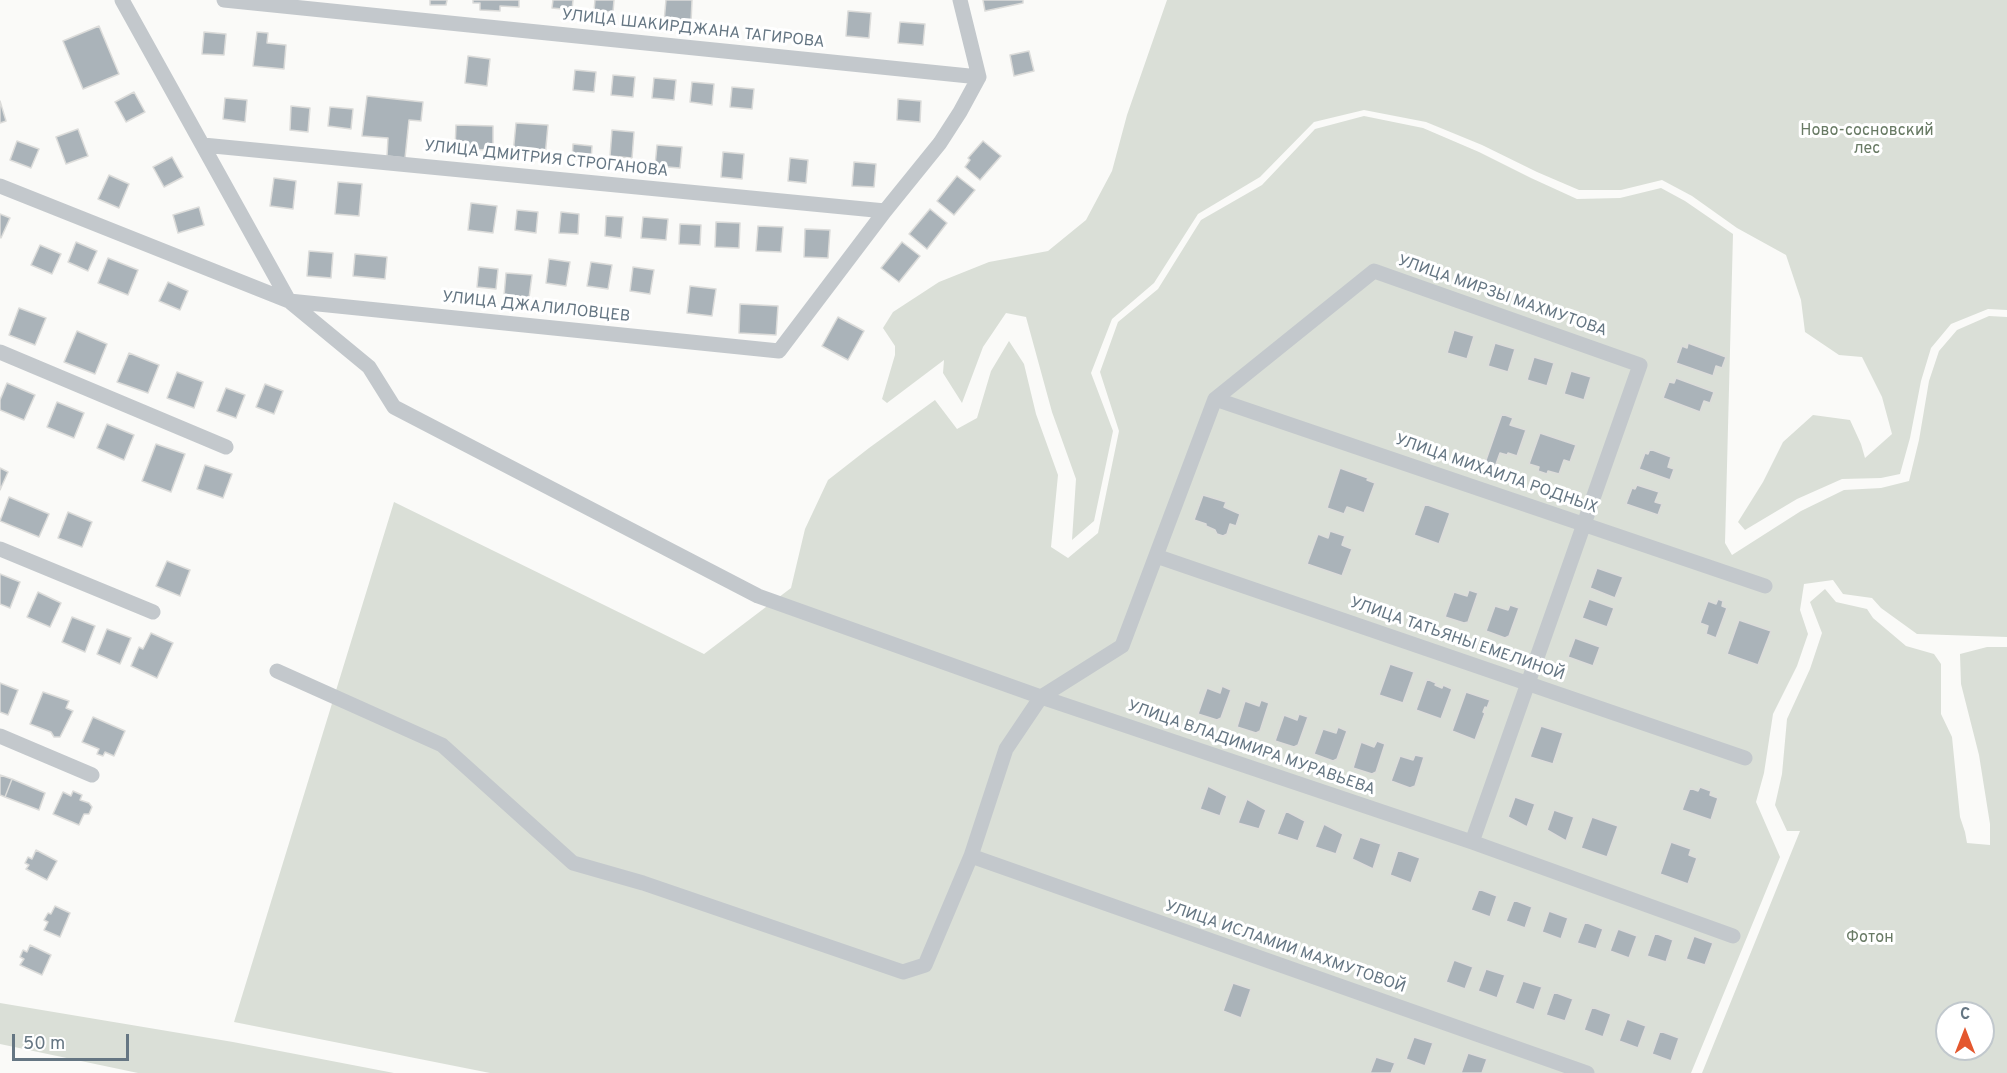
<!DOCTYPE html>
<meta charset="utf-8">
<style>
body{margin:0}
#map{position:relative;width:2007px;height:1073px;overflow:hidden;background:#fafaf8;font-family:Overpass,sans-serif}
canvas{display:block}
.north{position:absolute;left:1935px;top:1001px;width:60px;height:60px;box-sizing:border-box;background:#fff;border:2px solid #c1c8cd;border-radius:50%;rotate:0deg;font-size:16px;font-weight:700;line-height:24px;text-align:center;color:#657683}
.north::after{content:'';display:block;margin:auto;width:21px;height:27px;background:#e4572e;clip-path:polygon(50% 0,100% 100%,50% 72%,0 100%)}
.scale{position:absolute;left:12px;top:1034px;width:117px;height:27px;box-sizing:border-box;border:3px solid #657683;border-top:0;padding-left:8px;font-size:18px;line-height:21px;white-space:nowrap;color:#657683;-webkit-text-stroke:4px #fff;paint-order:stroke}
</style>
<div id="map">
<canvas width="2007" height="1073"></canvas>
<div class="north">С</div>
<div class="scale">50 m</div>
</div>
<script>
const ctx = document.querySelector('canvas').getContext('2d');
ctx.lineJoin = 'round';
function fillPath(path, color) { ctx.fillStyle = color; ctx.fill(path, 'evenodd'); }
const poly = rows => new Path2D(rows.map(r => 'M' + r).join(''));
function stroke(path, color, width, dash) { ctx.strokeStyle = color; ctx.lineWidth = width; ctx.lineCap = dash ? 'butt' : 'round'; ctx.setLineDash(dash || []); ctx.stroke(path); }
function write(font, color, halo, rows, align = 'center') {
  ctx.font = font + ' Overpass,sans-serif'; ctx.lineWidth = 6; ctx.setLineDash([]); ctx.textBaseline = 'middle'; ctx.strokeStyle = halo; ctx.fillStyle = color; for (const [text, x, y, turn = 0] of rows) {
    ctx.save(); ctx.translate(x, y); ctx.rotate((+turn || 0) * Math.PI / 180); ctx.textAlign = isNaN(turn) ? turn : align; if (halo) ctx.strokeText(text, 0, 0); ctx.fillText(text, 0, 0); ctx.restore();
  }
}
const green = poly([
 [1167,0,2007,0,2007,310,1988,309,1951,324,1931,348,1921,381,1910,438,1900,474,1881,478,1842,479,1797,499,1745,530,1738,522,1763,482,1783,442,1813,415,1850,420,1861,444,1865,458,1892,434,1882,397,1862,357,1839,355,1805,332,1801,300,1786,255,1737,228,1692,196,1662,180,1621,190,1579,190,1537,172,1482,145,1426,122,1364,110,1314,122,1260,177,1198,214,1154,283,1112,319,1091,373,1113,431,1094,521,1072,540,1076,479,1052,412,1026,317,1006,313,983,347,962,403,943,373,944,360,887,403,882,399,895,355,895,346,883,328,893,312,939,282,989,262,1048,251,1086,220,1112,171,1127,115],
 [1364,116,1423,128,1479,152,1531,178,1577,199,1620,198,1661,188,1685,201,1733,234,1725,543,1732,555,1801,511,1844,490,1881,488,1909,481,1919,440,1929,381,1939,351,1957,330,1989,316,2007,317,2007,637,1917,634,1881,608,1872,598,1843,594,1833,580,1804,584,1800,610,1808,634,1797,666,1773,714,1764,773,1756,802,1780,857,1691,1073,490,1073,234,1022,394,502,704,654,791,588,805,529,828,480,869,448,935,400,957,429,977,418,991,371,1009,341,1024,364,1036,414,1058,475,1051,547,1068,558,1098,533,1119,431,1100,372,1118,322,1158,289,1201,220,1262,185,1315,129],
 [1825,589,1836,602,1867,609,1873,618,1906,646,1934,654,1941,664,1941,714,1952,737,1960,817,1965,832,1967,843,1990,845,1990,824,1979,755,1961,684,1960,654,1987,647,2007,647,2007,1073,1702,1073,1800,831,1787,831,1775,805,1782,774,1787,719,1810,669,1822,633,1810,602],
 [1947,1013,1983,1013,1983,1049,1947,1049],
 [0,1003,233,1042,394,1073,138,1073,0,1044]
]);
const building = poly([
 [430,0,447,0,446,5,430,5,430,0],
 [473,0,519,0,519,7,500,6,500,11,480,10,480,3,473,3,473,0],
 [553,0,573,0,572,10,552,8,553,0],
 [595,0,614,0,613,12,594,11,595,0],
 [666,0,692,0,691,23,664,22,666,0],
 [983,0,1023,0,1023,3,985,11,983,0],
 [848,11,871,13,869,38,846,36,848,11],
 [900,22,925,24,923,45,898,43,900,22],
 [99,26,119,74,83,89,63,41,99,26],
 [204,32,226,34,224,55,202,54,204,32],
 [257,32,268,33,267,43,286,45,284,69,253,66,257,32],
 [1029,51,1034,71,1014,76,1010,55,1029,51],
 [468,56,490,59,487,86,465,83,468,56],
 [575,70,596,72,594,92,573,90,575,70],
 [613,75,635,77,633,97,611,95,613,75],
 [654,78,676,80,674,100,652,98,654,78],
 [692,82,714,84,712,105,690,102,692,82],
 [732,87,754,89,752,109,730,107,732,87],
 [134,92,145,112,126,122,115,102,134,92],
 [367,96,423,102,421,121,409,120,405,158,387,156,388,138,362,136,367,96],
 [225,98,247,100,245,122,223,119,225,98],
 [898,99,921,101,920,122,897,120,898,99],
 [0,101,6,121,0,123,0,101],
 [291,106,310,108,308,132,290,130,291,106],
 [330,107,353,109,351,129,328,126,330,107],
 [516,123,548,125,545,157,513,154,516,123],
 [456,125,493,126,493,150,455,149,456,125],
 [78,129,88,156,66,164,56,137,78,129],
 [612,130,634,132,632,158,610,156,612,130],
 [17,141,39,149,31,168,10,160,17,141],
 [983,141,1001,156,980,180,965,167,970,160,968,158,983,141],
 [573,144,592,146,591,161,572,159,573,144],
 [657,145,682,147,680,168,655,166,657,145],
 [723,152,744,154,742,179,721,177,723,152],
 [172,157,183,177,164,187,153,167,172,157],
 [790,158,808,160,806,183,788,181,790,158],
 [854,162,876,164,874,187,852,186,854,162],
 [109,175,129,184,119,208,98,199,109,175],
 [957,176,975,190,954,215,937,201,957,176],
 [274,178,296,181,293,209,270,206,274,178],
 [338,182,362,184,359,216,335,214,338,182],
 [471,203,497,206,493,233,468,230,471,203],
 [199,207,204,225,178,233,173,215,199,207],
 [930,209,947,223,927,249,909,234,930,209],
 [517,210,538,212,536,233,515,230,517,210],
 [561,212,579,214,578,234,559,233,561,212],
 [0,214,10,218,1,238,0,237,0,214],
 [606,216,623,217,621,238,605,236,606,216],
 [643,217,668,219,666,240,641,238,643,217],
 [716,222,740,223,739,248,715,247,716,222],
 [680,224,701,225,700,245,679,244,680,224],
 [758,226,783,227,781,252,756,251,758,226],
 [805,229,830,230,828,258,804,257,805,229],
 [76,242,97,251,88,271,68,262,76,242],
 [902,242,920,256,899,282,881,268,902,242],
 [40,245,61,254,52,274,31,265,40,245],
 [309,251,333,253,331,278,307,276,309,251],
 [355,254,387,257,385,279,353,276,355,254],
 [108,258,138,270,128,295,98,283,108,258],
 [549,259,570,262,566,286,546,283,549,259],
 [591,262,612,265,608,289,587,286,591,262],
 [479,267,498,269,496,289,477,287,479,267],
 [633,267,654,270,650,294,630,291,633,267],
 [506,273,532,275,529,298,504,296,506,273],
 [168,282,188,291,180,310,159,301,168,282],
 [690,286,716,289,712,316,687,313,690,286],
 [740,304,778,306,776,335,739,333,740,304],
 [19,308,46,318,35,345,9,335,19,308],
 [838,317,864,331,848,360,822,346,838,317],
 [1454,330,1474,336,1467,359,1447,353,1454,330],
 [77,331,107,344,95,374,64,362,77,331],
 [1495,343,1515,349,1508,372,1488,366,1495,343],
 [1688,343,1726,357,1722,368,1716,366,1713,376,1676,363,1682,346,1687,348,1688,343],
 [129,353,159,365,148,393,117,382,129,353],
 [1534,357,1554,363,1547,386,1527,380,1534,357],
 [1571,371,1591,377,1584,400,1564,394,1571,371],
 [177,372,203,382,194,408,167,398,177,372],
 [1676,378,1714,392,1710,403,1704,401,1700,412,1663,398,1669,382,1674,383,1676,378],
 [7,383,35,395,24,420,0,410,0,400,7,383],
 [265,384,283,391,274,414,256,407,265,384],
 [226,388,245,395,236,418,217,411,226,388],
 [57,402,84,413,74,438,47,427,57,402],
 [1502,414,1513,418,1510,425,1526,430,1517,456,1508,453,1507,455,1500,453,1495,467,1485,463,1502,414],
 [107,424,134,435,124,460,97,448,107,424],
 [1540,433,1576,445,1570,462,1564,460,1559,474,1548,471,1547,474,1538,471,1539,467,1529,464,1540,433],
 [156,444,185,454,171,492,142,481,156,444],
 [1650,449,1671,457,1668,467,1674,469,1670,480,1639,469,1645,453,1648,454,1650,449],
 [205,465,232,474,223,498,197,489,205,465],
 [0,468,8,472,0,490,0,468],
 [1340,468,1368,478,1367,480,1375,483,1364,513,1347,507,1344,514,1327,508,1340,468],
 [1637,485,1659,492,1655,502,1662,504,1658,515,1626,504,1632,488,1635,489,1637,485],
 [1203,495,1226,502,1224,507,1240,514,1236,526,1230,524,1227,534,1223,536,1217,534,1215,530,1206,526,1206,524,1194,520,1203,495],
 [9,497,49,514,39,537,0,521,9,497],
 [1425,504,1450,513,1439,544,1414,535,1425,504],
 [68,512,92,522,82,547,58,538,68,512],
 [1330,531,1345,536,1342,545,1352,549,1342,576,1307,564,1318,534,1328,538,1330,531],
 [167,561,190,570,180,596,156,586,167,561],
 [1597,568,1623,577,1615,598,1590,588,1597,568],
 [0,574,20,582,10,608,0,604,0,574],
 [1469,590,1478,593,1468,622,1464,623,1445,617,1454,592,1467,596,1469,590],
 [38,592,61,603,50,627,27,617,38,592],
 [1589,599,1614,608,1607,627,1582,618,1589,599],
 [1718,599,1723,601,1722,606,1727,608,1716,638,1706,634,1708,626,1700,623,1708,601,1716,604,1718,599],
 [1510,605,1519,608,1509,636,1505,638,1486,631,1495,606,1508,610,1510,605],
 [72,617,95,626,85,652,62,642,72,617],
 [1739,620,1771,631,1758,665,1727,654,1739,620],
 [107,629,131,638,120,664,97,654,107,629],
 [151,633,173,643,157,678,131,666,139,647,143,649,151,633],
 [1575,638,1600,647,1593,666,1568,657,1575,638],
 [1390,664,1414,672,1403,703,1379,695,1390,664],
 [1427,679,1436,683,1435,685,1442,688,1443,685,1452,689,1441,719,1416,710,1427,679],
 [0,683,18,690,8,715,0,712,0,683],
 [1222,686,1231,690,1221,718,1217,720,1198,714,1207,688,1220,693,1222,686],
 [43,692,69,701,66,708,73,711,60,737,54,737,51,732,30,724,43,692],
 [1466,692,1490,700,1487,708,1485,707,1483,712,1485,713,1475,740,1452,731,1466,692],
 [1261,700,1269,703,1260,731,1256,733,1237,727,1245,701,1259,706,1261,700],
 [1299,714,1308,717,1298,745,1294,747,1275,741,1284,715,1297,720,1299,714],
 [93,717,125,731,114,756,105,752,103,756,97,754,99,749,82,742,93,717],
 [1541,726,1563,733,1553,764,1530,757,1541,726],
 [1338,727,1347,731,1337,759,1333,761,1314,754,1323,729,1336,733,1338,727],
 [1377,741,1385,744,1376,772,1372,774,1353,768,1361,742,1374,747,1377,741],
 [1415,755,1424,757,1415,786,1410,788,1391,781,1400,756,1413,760,1415,755],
 [0,775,12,779,5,797,0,795,0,775],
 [12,779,45,793,39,810,5,797,12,779],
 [1208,786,1227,796,1220,816,1200,809,1208,786],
 [1700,787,1711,791,1710,795,1718,798,1711,820,1682,810,1690,788,1698,791,1700,787],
 [73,791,82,795,80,800,89,803,92,807,89,814,84,814,79,825,53,814,63,792,71,796,73,791],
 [1515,797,1535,804,1527,827,1508,817,1515,797],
 [1247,799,1266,810,1259,829,1238,823,1247,799],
 [1554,810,1574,817,1566,841,1547,830,1554,810],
 [1286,811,1305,821,1298,841,1277,834,1286,811],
 [1592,817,1618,826,1607,857,1581,848,1592,817],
 [1324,824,1343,834,1336,854,1315,847,1324,824],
 [1360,837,1381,844,1373,869,1352,859,1360,837],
 [1671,842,1691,849,1689,855,1697,858,1688,884,1660,874,1671,842],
 [36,850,57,861,47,880,26,869,29,865,25,863,28,857,32,859,36,850],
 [1398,850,1420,858,1411,883,1390,875,1398,850],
 [1479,889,1497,896,1490,917,1471,910,1479,889],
 [1514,900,1532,907,1525,928,1506,921,1514,900],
 [55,906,70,913,60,937,44,930,48,922,44,920,48,913,51,914,55,906],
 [1549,911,1568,918,1561,939,1542,932,1549,911],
 [1585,922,1603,929,1596,949,1577,943,1585,922],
 [1618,929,1637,936,1629,958,1610,951,1618,929],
 [1655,933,1673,940,1666,962,1647,956,1655,933],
 [1694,936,1713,943,1705,965,1686,959,1694,936],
 [30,945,51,955,42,975,20,965,24,959,20,957,23,950,27,952,30,945],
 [1454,960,1473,967,1465,989,1446,982,1454,960],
 [1486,969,1505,975,1497,998,1478,991,1486,969],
 [1523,981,1542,987,1534,1010,1515,1003,1523,981],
 [1233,983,1251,989,1241,1018,1223,1011,1233,983],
 [1554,992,1573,999,1565,1021,1546,1015,1554,992],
 [1592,1007,1611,1014,1603,1037,1584,1030,1592,1007],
 [1627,1019,1646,1026,1638,1048,1619,1041,1627,1019],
 [1660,1031,1679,1038,1671,1061,1652,1054,1660,1031],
 [1414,1037,1433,1043,1425,1066,1406,1059,1414,1037],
 [1468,1053,1487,1059,1482,1073,1461,1073,1468,1053],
 [1376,1057,1395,1063,1391,1073,1370,1073,1376,1057]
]);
const minor = poly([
 [224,0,979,77],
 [203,145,885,211],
 [0,186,289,301,122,0],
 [289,301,369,367,394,407,758,596,1041,697,1472,842,1733,936],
 [289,301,779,351,885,211,940,143,960,112,979,77,960,0],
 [0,352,226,447],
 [1215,399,1374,271,1640,365,1472,842],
 [1215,399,1765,586],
 [0,549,153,612],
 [1156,556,1745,758],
 [277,671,442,745,573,863,643,883,903,972,925,965,971,856,1006,749,1041,697,1122,646,1215,399],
 [0,736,92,775],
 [971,856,1587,1073]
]);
const streetNames = [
 ["УЛИЦА ШАКИРДЖАНА ТАГИРОВА",693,30,6],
 ["УЛИЦА ДМИТРИЯ СТРОГАНОВА",546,160,6],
 ["УЛИЦА МИРЗЫ МАХМУТОВА",1502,297,19],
 ["УЛИЦА ДЖАЛИЛОВЦЕВ",536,308,6],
 ["УЛИЦА МИХАИЛА РОДНЫХ",1496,475,19],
 ["УЛИЦА ТАТЬЯНЫ ЕМЕЛИНОЙ",1457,640,19],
 ["УЛИЦА ВЛАДИМИРА МУРАВЬЕВА",1251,749,19],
 ["УЛИЦА ИСЛАМИИ МАХМУТОВОЙ",1285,948,19]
];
const parkNames = [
 ["Ново-сосновский",1867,132],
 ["лес",1867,150],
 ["Фотон",1870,939]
];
fillPath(green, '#dadfd7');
fillPath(building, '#aab3b9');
stroke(building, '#dcdcda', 1.5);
stroke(minor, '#c3c8cc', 15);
write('16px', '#657683', '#fff', streetNames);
write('16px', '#687a64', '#fff', parkNames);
</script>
